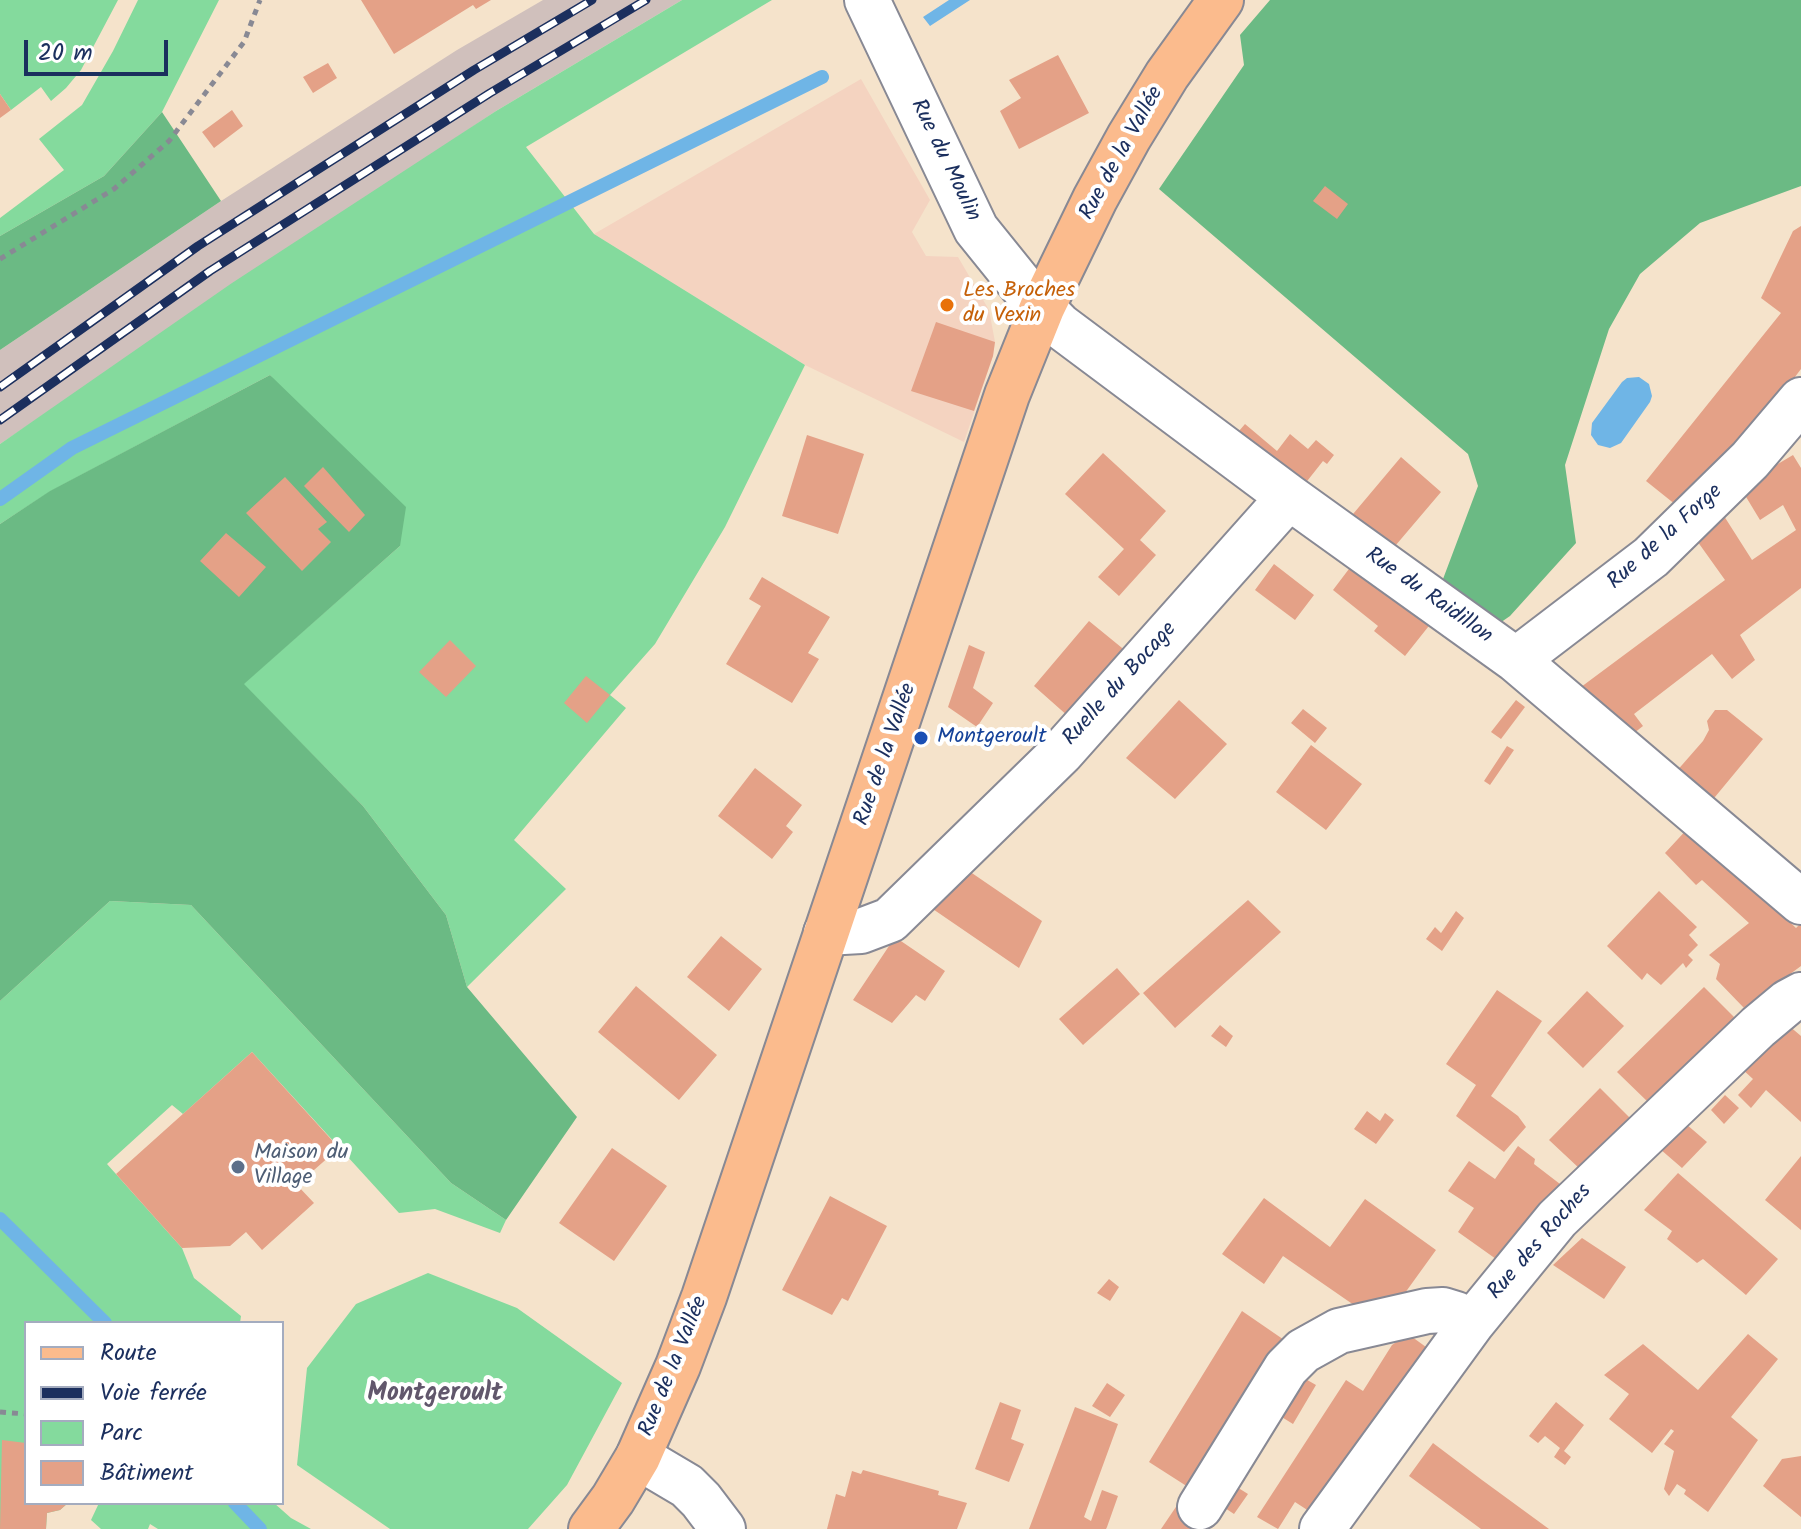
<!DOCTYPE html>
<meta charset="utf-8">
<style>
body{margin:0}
#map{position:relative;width:1801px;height:1529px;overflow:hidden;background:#f5e3cb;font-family:Kalam,sans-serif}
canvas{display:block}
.legend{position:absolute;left:24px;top:1321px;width:260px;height:184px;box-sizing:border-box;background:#fff;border:2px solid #a4acbf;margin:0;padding:10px 14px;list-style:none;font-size:24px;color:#1b2f5e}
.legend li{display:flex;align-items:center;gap:16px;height:40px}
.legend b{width:40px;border:2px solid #a4acbf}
.scale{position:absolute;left:24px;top:40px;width:144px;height:36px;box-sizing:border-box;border:4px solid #1b2f5e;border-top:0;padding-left:10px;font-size:24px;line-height:28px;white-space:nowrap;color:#1b2f5e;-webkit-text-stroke:6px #fff;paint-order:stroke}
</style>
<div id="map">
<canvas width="1801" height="1529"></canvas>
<ul class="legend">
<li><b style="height:10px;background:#fbbb8d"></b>Route</li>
<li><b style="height:10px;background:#1b2f5e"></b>Voie ferrée</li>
<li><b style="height:22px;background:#84da9d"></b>Parc</li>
<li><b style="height:22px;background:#e4a187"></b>Bâtiment</li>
</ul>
<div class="scale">20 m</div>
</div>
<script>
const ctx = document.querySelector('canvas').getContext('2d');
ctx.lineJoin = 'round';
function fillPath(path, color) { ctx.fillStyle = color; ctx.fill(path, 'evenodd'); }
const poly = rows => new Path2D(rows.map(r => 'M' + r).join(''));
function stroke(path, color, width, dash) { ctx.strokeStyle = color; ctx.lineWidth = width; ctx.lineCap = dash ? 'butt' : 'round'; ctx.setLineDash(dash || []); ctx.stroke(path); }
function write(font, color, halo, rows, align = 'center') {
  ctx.font = font + ' Kalam,sans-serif'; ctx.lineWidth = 8; ctx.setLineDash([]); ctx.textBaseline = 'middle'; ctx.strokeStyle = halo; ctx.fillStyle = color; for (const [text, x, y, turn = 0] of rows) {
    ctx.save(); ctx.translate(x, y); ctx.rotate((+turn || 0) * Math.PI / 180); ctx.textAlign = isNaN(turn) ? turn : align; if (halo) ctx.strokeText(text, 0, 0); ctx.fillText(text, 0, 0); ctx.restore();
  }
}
const built = poly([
 [861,79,930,200,912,232,926,256,958,257,989,310,995,342,993,356,964,442,805,365,594,234]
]);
const industrial = poly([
 [543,0,682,0,496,111,0,444,0,350,221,201,457,50]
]);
const green = poly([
 [0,0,118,0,81,70,66,88,51,101,41,87,11,110,0,94],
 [138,0,219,0,162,112,104,176,0,236,0,218,64,170,39,139,82,105,113,51],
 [682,0,772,0,526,147,594,234,805,365,725,527,655,644,610,695,626,708,514,840,566,889,467,987,446,915,363,806,243,684,400,546,270,375,51,491,0,524,0,444,232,283,496,111],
 [110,901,191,905,451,1183,506,1220,500,1233,435,1209,399,1213,252,1052,183,1114,172,1105,107,1164,182,1248,194,1278,241,1316,240,1323,26,1323,26,1503,68,1503,60,1510,47,1513,46,1529,0,1529,0,1001],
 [428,1273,517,1308,622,1383,567,1485,528,1529,390,1529,297,1465,307,1368,356,1304],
 [99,1503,274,1503,291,1518,311,1529,158,1529,150,1524,148,1529,101,1529,91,1520]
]);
const forest = poly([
 [1270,0,1801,0,1801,186,1700,223,1640,274,1609,329,1565,465,1576,543,1510,616,1494,627,1440,587,1478,486,1468,454,1159,189,1244,65,1240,35],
 [162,112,221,201,0,350,0,236,104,176],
 [270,375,406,507,400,546,244,684,363,806,446,915,467,987,577,1117,506,1220,451,1183,191,905,110,901,0,1001,0,524,50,491]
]);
const water = poly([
 [949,0,970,0,930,26,923,17],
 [1639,377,1649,384,1652,396,1650,402,1621,443,1610,448,1598,445,1591,435,1592,423,1622,382,1627,378]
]);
const stream = poly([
 [0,499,72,448,822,77],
 [0,1219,105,1323],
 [235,1503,260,1529]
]);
const building = poly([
 [361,0,491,0,476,9,473,5,394,54],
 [1058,55,1089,113,1019,149,1000,111,1021,98,1009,80],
 [328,63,337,78,313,93,303,77],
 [0,94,11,110,0,118],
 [232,110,243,126,214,148,202,132],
 [1325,186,1348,204,1337,219,1313,201],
 [1801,226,1801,369,1734,457,1712,479,1705,473,1676,505,1646,481,1781,313,1761,298,1793,231],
 [936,322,995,342,993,356,974,411,911,391],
 [1245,424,1277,451,1290,434,1308,449,1316,440,1334,455,1327,464,1323,461,1304,485,1239,431],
 [807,435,864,454,838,534,782,516],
 [1103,453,1166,511,1140,540,1156,555,1119,596,1098,577,1124,549,1065,494],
 [1793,455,1801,468,1801,588,1740,635,1755,660,1732,679,1712,654,1634,714,1643,726,1629,737,1577,690,1725,580,1690,531,1717,505,1752,560,1796,530,1783,505,1760,520,1737,482,1766,471],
 [1401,457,1441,492,1390,552,1348,520],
 [323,467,365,515,349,532,304,486],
 [285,477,327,522,318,529,331,542,302,571,246,513],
 [226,533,266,567,239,597,200,561],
 [1355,561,1432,622,1405,656,1374,631,1378,626,1333,590],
 [1274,564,1314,595,1295,620,1255,590],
 [762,577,830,617,808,653,819,659,792,703,726,664,761,606,749,599],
 [1089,621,1127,652,1069,717,1034,686],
 [450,640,476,666,446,697,419,672],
 [969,645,985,652,973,688,993,703,977,727,948,707],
 [586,676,610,695,587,723,564,703],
 [1179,700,1227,744,1175,799,1126,758],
 [1516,700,1525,707,1501,739,1491,732],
 [1303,709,1327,728,1315,743,1291,723],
 [1715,710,1727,710,1763,739,1710,803,1675,773,1703,741,1709,730,1707,721],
 [1311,745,1362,784,1326,830,1276,792],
 [1507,746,1514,750,1490,785,1484,781],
 [755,768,802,805,786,826,793,832,772,859,718,816],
 [1690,826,1796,928,1801,923,1801,966,1744,1008,1716,979,1720,964,1709,955,1749,923,1702,880,1696,885,1665,853],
 [966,869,1042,921,1019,968,927,905],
 [1659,891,1697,927,1689,935,1698,945,1688,955,1693,960,1686,968,1683,963,1661,985,1647,973,1642,980,1607,946],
 [1248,900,1281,932,1175,1028,1143,993],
 [1456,911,1464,918,1442,951,1426,939,1435,927,1441,933],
 [721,936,762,969,729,1011,687,977],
 [895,937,945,971,925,1001,916,995,892,1023,853,1000],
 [1117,968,1140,994,1083,1045,1059,1019],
 [636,986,717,1055,679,1100,598,1032],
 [1704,987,1735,1018,1650,1104,1617,1072],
 [1497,990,1542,1021,1491,1096,1518,1116,1526,1127,1504,1152,1456,1116,1476,1085,1446,1064],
 [1587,991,1624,1026,1583,1068,1547,1033],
 [1220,1025,1233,1036,1226,1047,1211,1036],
 [1788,1025,1801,1036,1801,1122,1766,1090,1751,1108,1738,1095,1753,1079,1742,1069],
 [252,1052,339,1148,297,1185,314,1203,262,1250,246,1232,230,1246,182,1248,116,1174],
 [1600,1088,1633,1121,1580,1169,1549,1140],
 [1725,1095,1739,1108,1724,1124,1711,1110],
 [1367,1111,1380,1121,1385,1113,1394,1120,1376,1144,1354,1129],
 [1686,1124,1707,1142,1682,1168,1660,1149],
 [1518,1146,1535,1159,1534,1164,1560,1184,1496,1259,1458,1232,1474,1208,1448,1191,1469,1161,1495,1179],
 [612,1148,667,1186,614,1261,559,1223],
 [1801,1156,1801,1230,1765,1200],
 [1678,1173,1778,1259,1746,1295,1703,1259,1697,1263,1667,1239,1672,1231,1644,1210],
 [830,1196,887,1226,848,1301,842,1298,832,1315,782,1290],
 [1264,1198,1330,1247,1365,1199,1436,1250,1397,1304,1364,1312,1283,1256,1264,1284,1222,1254],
 [1582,1238,1626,1267,1604,1299,1553,1265],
 [1109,1279,1119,1287,1110,1301,1097,1293],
 [1242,1311,1290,1344,1199,1494,1149,1462],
 [1408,1334,1426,1347,1315,1515,1295,1502,1278,1529,1257,1517,1346,1380,1363,1391,1392,1345],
 [1748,1334,1778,1359,1731,1417,1758,1440,1708,1512,1684,1494,1686,1490,1677,1484,1669,1496,1664,1489,1674,1451,1664,1444,1674,1431,1671,1429,1652,1453,1609,1419,1629,1394,1604,1375,1643,1344,1698,1390],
 [1295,1373,1316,1385,1293,1424,1272,1411],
 [1107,1383,1125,1395,1110,1417,1092,1406],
 [1000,1402,1021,1410,1011,1439,1024,1444,1009,1482,975,1469],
 [1556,1402,1584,1425,1564,1451,1571,1457,1565,1465,1554,1457,1560,1448,1545,1436,1538,1443,1529,1436],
 [1075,1407,1118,1424,1084,1517,1091,1521,1102,1490,1118,1496,1107,1527,1106,1529,1029,1529],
 [2,1440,26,1443,26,1503,68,1503,60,1510,47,1513,46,1529,0,1529],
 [1433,1443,1482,1480,1549,1529,1481,1529,1458,1512,1409,1476],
 [1801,1456,1801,1517,1763,1486,1782,1459],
 [863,1470,939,1491,938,1495,967,1503,957,1529,827,1529,836,1494,845,1497,852,1471,861,1474],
 [1232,1484,1248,1494,1234,1514,1219,1504],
 [1182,1498,1203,1529,1161,1529]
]);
const path = poly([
 [0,259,114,189,169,141,244,42,260,0],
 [0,1412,26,1414]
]);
const minor = poly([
 [867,0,976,229,1026,291,1060,326,1289,497,1516,660,1801,902],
 [1516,660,1651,557,1750,460,1801,400],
 [826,933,861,931,890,920,1061,753,1289,497],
 [638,1457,687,1486,701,1500,723,1529],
 [1200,1507,1286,1368,1303,1351,1339,1331,1427,1311,1443,1310,1456,1314,1472,1323],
 [1322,1529,1472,1323,1557,1219,1758,1027,1788,1002,1801,995]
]);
const major = poly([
 [591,1529,613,1499,638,1457,678,1366,704,1297,1007,395,1042,308,1095,199,1129,137,1167,75,1221,0]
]);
const rail = poly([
 [0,387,198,246,474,70,592,0],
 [0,420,210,271,490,93,646,0]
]);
const markers = [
 [947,305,8,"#e8710a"],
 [921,738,8,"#1a4fb4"],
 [238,1167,8,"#5c6f8a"]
];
const streetNames = [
 ["Rue de la Vallée",1123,154,-61],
 ["Rue du Moulin",944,161,64],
 ["Rue de la Forge",1666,538,-42],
 ["Rue du Raidillon",1428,597,35],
 ["Ruelle du Bocage",1121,685,-48],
 ["Rue de la Vallée",887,755,-71],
 ["Rue des Roches",1541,1243,-49],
 ["Rue de la Vallée",675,1367,-68]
];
const foodNames = [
 ["Les Broches",963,292],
 ["du Vexin",963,317]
];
const transitNames = [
 ["Montgeroult",937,738]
];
const serviceNames = [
 ["Maison du",254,1154],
 ["Village",254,1179]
];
const quarterNames = [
 ["Montgeroult",435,1396]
];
fillPath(built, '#f4d3c0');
fillPath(industrial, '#d0c0bc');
fillPath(green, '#84da9d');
fillPath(forest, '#6bba84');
fillPath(water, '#6fb5e6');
stroke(stream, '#6fb5e6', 14);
fillPath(building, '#e4a187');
stroke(minor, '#888994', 48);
stroke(major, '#888994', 48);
stroke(path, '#888994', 5, [6, 6]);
stroke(minor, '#fff', 44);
stroke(major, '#fbbb8d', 44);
stroke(rail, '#1b2f5e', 9);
stroke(rail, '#fff', 6, [18]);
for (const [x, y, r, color] of markers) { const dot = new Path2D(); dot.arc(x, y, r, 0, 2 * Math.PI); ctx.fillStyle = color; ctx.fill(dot); stroke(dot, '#fff', 3); }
write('22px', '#1b2f5e', '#fff', streetNames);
write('22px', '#c56008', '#fff', foodNames, 'left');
write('22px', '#164399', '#fff', transitNames, 'left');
write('22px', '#4e5e75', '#fff', serviceNames, 'left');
write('bold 26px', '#61576c', '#fff', quarterNames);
</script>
